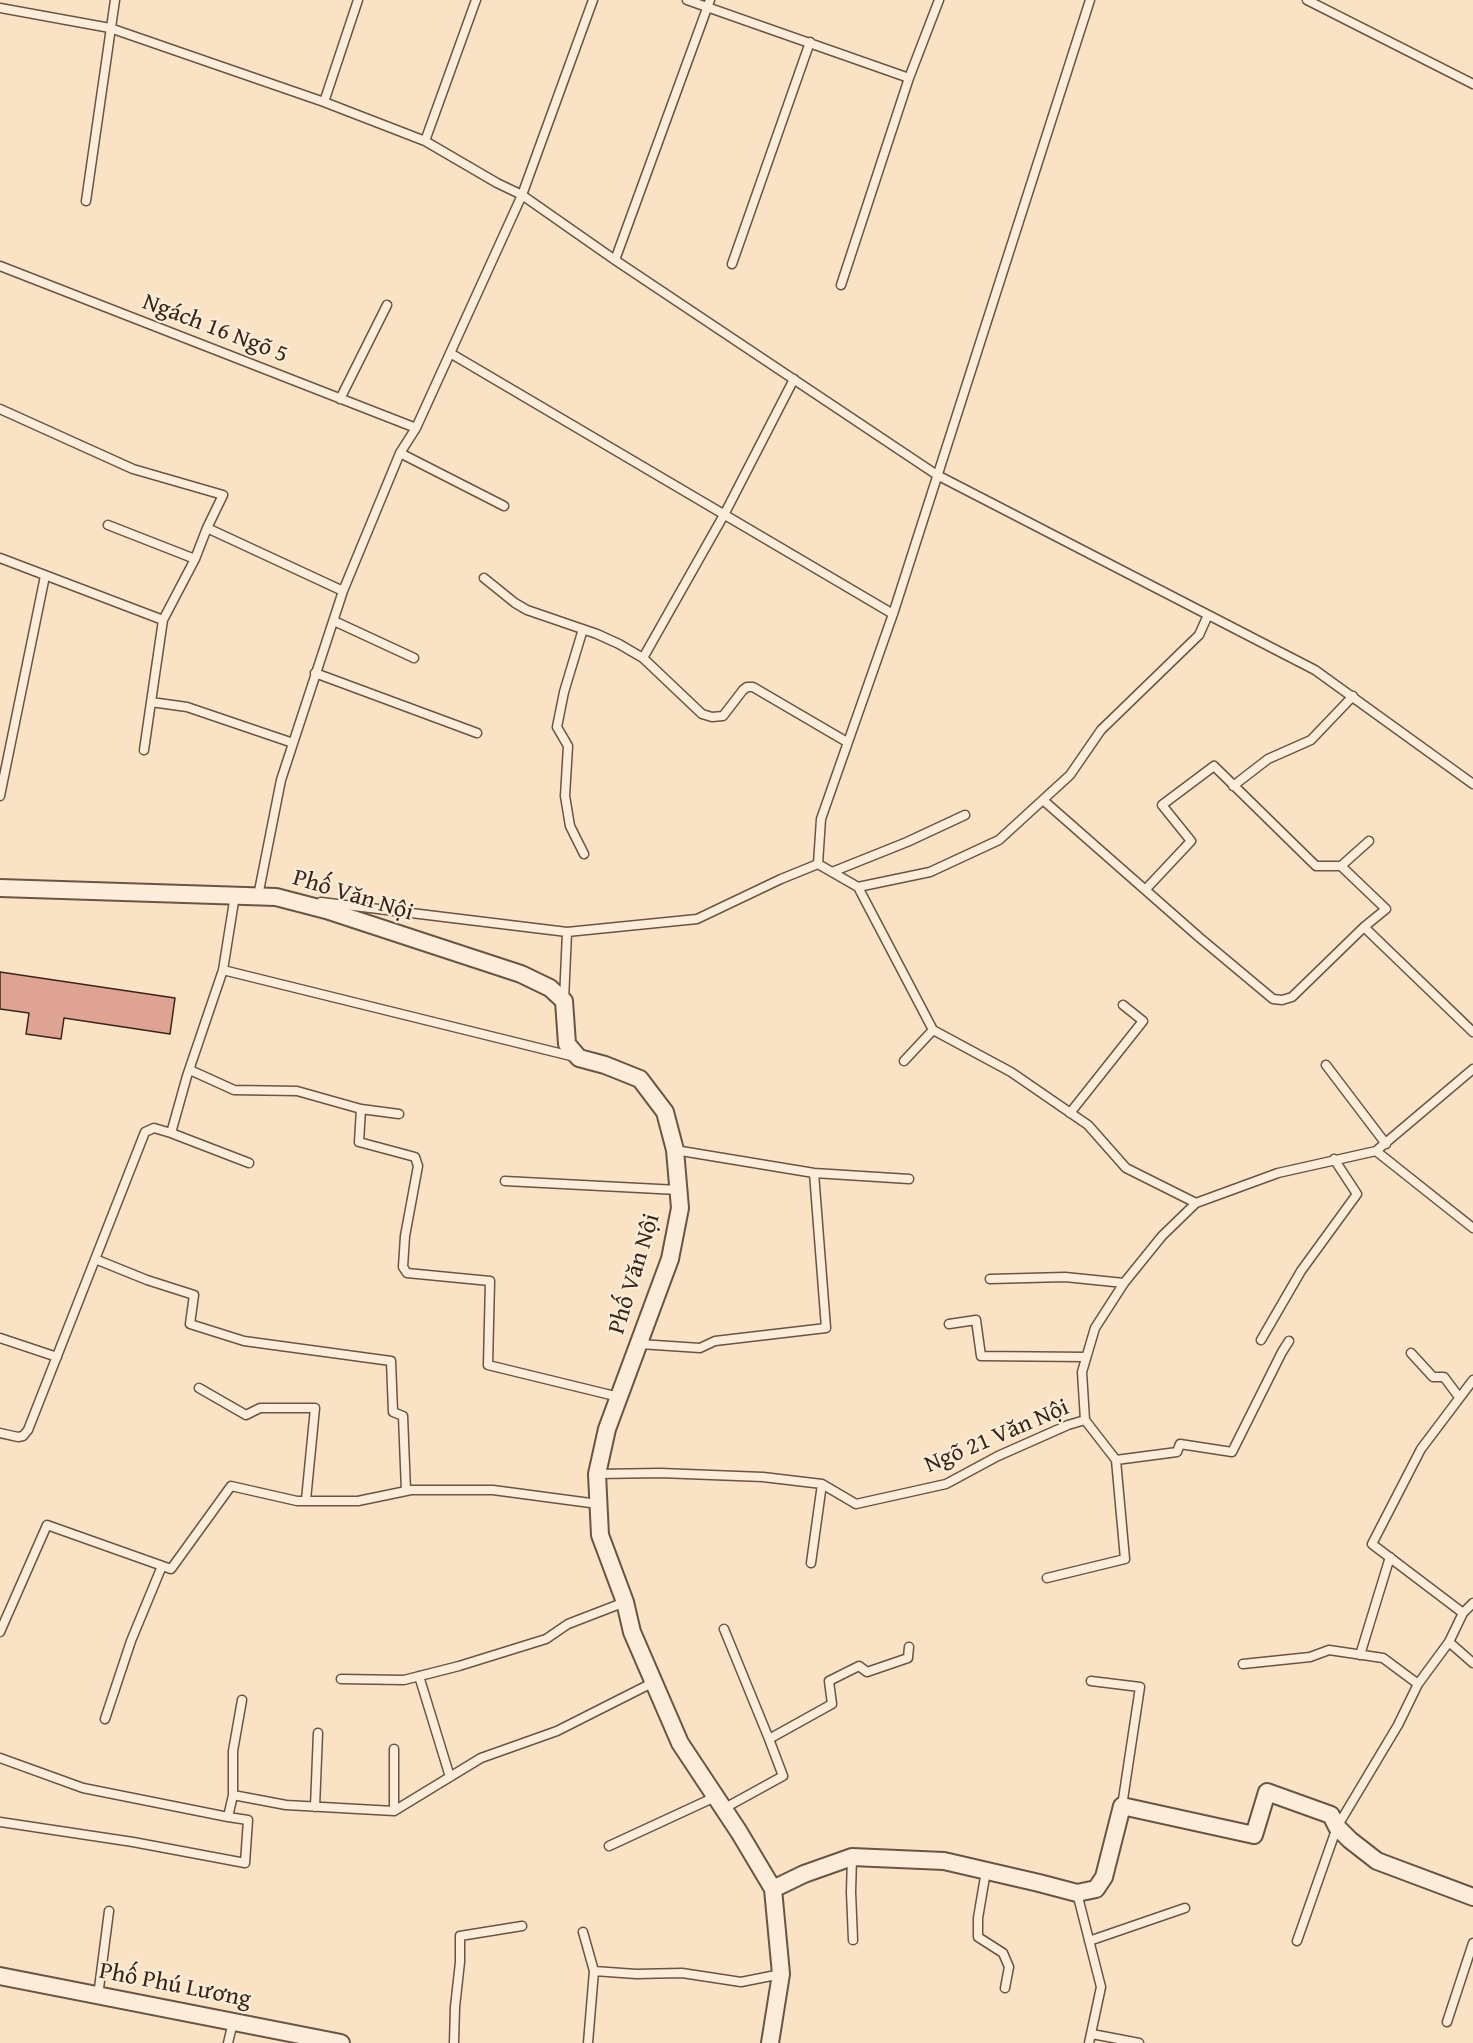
<!DOCTYPE html>
<meta charset="utf-8">
<style>
body{margin:0}
canvas{display:block;background:#f9e3c4}
</style>
<canvas width="1473" height="2043"></canvas>
<script>
const ctx = document.querySelector('canvas').getContext('2d');
ctx.lineJoin = 'round';
function fillPath(path, color) { ctx.fillStyle = color; ctx.fill(path, 'evenodd'); }
const poly = rows => new Path2D(rows.map(r => 'M' + r).join(''));
function stroke(path, color, width, dash) { ctx.strokeStyle = color; ctx.lineWidth = width; ctx.lineCap = dash ? 'butt' : 'round'; ctx.setLineDash(dash || []); ctx.stroke(path); }
function write(font, color, halo, rows, align = 'center') {
  ctx.font = font + ' "Gentium Book Plus",serif'; ctx.lineWidth = 4.5; ctx.setLineDash([]); ctx.textBaseline = 'middle'; ctx.strokeStyle = halo; ctx.fillStyle = color; for (const [text, x, y, turn = 0] of rows) {
    ctx.save(); ctx.translate(x, y); ctx.rotate((+turn || 0) * Math.PI / 180); ctx.textAlign = isNaN(turn) ? turn : align; if (halo) ctx.strokeText(text, 0, 0); ctx.fillText(text, 0, 0); ctx.restore();
  }
}
const building = poly([
 [0,972,175,998,170,1034,64,1018,61,1039,26,1034,29,1013,0,1009,0,972]
]);
const service = poly([
 [687,0,909,78],
 [1307,0,1473,84],
 [0,8,110,28,324,102,425,141,497,183,522,195,615,260,937,475,1315,670,1473,784],
 [324,102,358,0],
 [425,141,476,0],
 [86,201,115,0],
 [615,260,710,0],
 [732,264,810,42],
 [0,266,416,428],
 [841,285,909,78,939,0],
 [450,353,893,614],
 [340,399,387,305],
 [0,409,133,469,223,495,207,528],
 [400,453,504,506],
 [108,525,195,559],
 [0,558,163,620],
 [484,578,515,603,527,610,597,634,619,644,643,658,702,714,712,717,723,716,743,690,747,687,753,687,847,742],
 [334,621,414,658],
 [583,629,564,692,557,727,568,746,565,796,570,826,584,854],
 [643,658,725,513,794,379],
 [315,673,477,733],
 [293,743,187,707,151,702,163,620,195,559,207,528,343,591],
 [144,750,151,702],
 [1233,786,1268,759,1311,740,1353,696],
 [0,796,45,576],
 [1043,800,1200,938,1273,999,1282,1000,1292,997,1364,927],
 [818,864,858,887,933,1030,1011,1072,1088,1125,1126,1168,1196,1203],
 [1341,866,1386,909,1364,927,1473,1032],
 [832,872,907,842,965,815],
 [858,887,930,872,999,840,1070,775,1101,730,1199,635,1208,615],
 [1146,889,1191,841,1162,805,1214,766,1316,866,1341,866,1369,841],
 [258,896,281,780,343,591,400,453,416,428,522,195,593,0],
 [321,902,567,932,697,919,781,879,818,864,821,819,893,614,1090,0],
 [223,970,575,1057],
 [564,1000,567,932],
 [904,1061,933,1030],
 [1326,1065,1386,1144],
 [190,1070,234,1090,297,1091,361,1109,399,1114],
 [361,1109,359,1142,415,1157,418,1166,405,1236,403,1267,407,1273,490,1281,488,1365,619,1397],
 [1070,1113,1143,1021,1123,1005],
 [171,1133,249,1163],
 [675,1150,814,1173,909,1179],
 [1376,1151,1473,1228],
 [505,1181,678,1190],
 [95,1259,147,1280,194,1295,190,1324,244,1341,391,1361,393,1412,403,1416,406,1491],
 [990,1279,1065,1277,1124,1283],
 [949,1324,976,1320,981,1356,1086,1357],
 [0,1338,57,1357],
 [1261,1340,1301,1271,1357,1194,1334,1159],
 [640,1344,700,1348,715,1341,826,1328,814,1173],
 [1411,1353,1433,1377,1444,1377,1459,1397],
 [199,1388,246,1415,260,1408,315,1408,306,1500],
 [1085,1420,1082,1372,1095,1328,1124,1283,1162,1236,1196,1203,1278,1173,1376,1151,1473,1069],
 [0,1433,18,1437,23,1436,28,1430,145,1132,154,1128,171,1133,187,1076,223,970,235,895],
 [597,1474,660,1473,763,1477,822,1484,856,1504,946,1484,998,1456,1068,1425,1085,1420,1116,1460,1177,1452,1180,1444,1232,1452,1282,1352,1289,1341],
 [811,1563,822,1484],
 [1047,1578,1125,1559,1116,1460],
 [1463,1613,1372,1544,1421,1449,1473,1380],
 [724,1629,769,1739],
 [0,1632,47,1525,171,1569,231,1486,297,1501,358,1501,411,1490,493,1490,598,1504],
 [1449,1642,1473,1663],
 [1360,1655,1390,1557],
 [1243,1664,1310,1657,1329,1650,1383,1658,1418,1684,1449,1642,1463,1613,1473,1603],
 [419,1676,450,1777],
 [341,1679,404,1680,459,1666,546,1639,568,1624,625,1602],
 [1091,1681,1140,1687,1122,1806],
 [242,1700,233,1751,233,1795,286,1805,394,1811,481,1758,557,1731,654,1682],
 [105,1719,131,1641,162,1566],
 [394,1749,394,1811],
 [0,1758,83,1788,228,1817,233,1795],
 [315,1807,318,1733],
 [723,1809,783,1776,769,1739,832,1704,829,1681,859,1666,867,1672,908,1658,909,1647],
 [0,1822,133,1842,245,1863,248,1820,228,1817],
 [609,1846,715,1797],
 [852,1857,851,1892,853,1940],
 [986,1871,978,1918,978,1937,1003,1953,1009,1967,1005,1988],
 [1077,1893,1101,1987,1089,2043],
 [583,1932,594,1971,636,1974,682,1973,741,1982,781,1974],
 [1089,1941,1185,1908],
 [1297,1941,1337,1827,1398,1725,1418,1684],
 [98,1996,109,1911],
 [1447,2022,1473,1943],
 [1092,2034,1139,2043],
 [228,2043,233,2022],
 [454,2043,455,2007,460,1962,460,1936,522,1926],
 [588,2043,594,1971]
]);
const minor = poly([
 [0,888,276,897,326,910,521,974,550,988,564,1001,567,1044,579,1058,605,1065,640,1079,665,1112,675,1150,680,1208,670,1259,607,1429,597,1474,600,1535,625,1602,632,1632,680,1743,739,1832,773,1889,781,1974,770,2043],
 [773,1889,804,1874,852,1857,944,1861,1039,1883,1077,1893,1096,1889,1104,1877,1122,1806,1254,1835,1267,1792,1331,1815,1337,1827,1350,1840,1377,1861,1473,1897],
 [0,1976,341,2043]
]);
const streetNames = [
 ["Ngách 16 Ngõ 5",215,329,21],
 ["Phố Văn Nội",353,896,17],
 ["Phố Văn Nội",635,1274,-73],
 ["Ngõ 21 Văn Nội",997,1437,-23],
 ["Phố Phú Lương",175,1986,11]
];
fillPath(building, '#dea392');
stroke(building, '#3a2419', 1.5);
stroke(service, '#6a5444', 11);
stroke(minor, '#6a5444', 20);
stroke(service, '#fbedd9', 8);
stroke(minor, '#fbedd9', 16);
write('24px', '#3a2419', '#fbedd9', streetNames);
</script>
